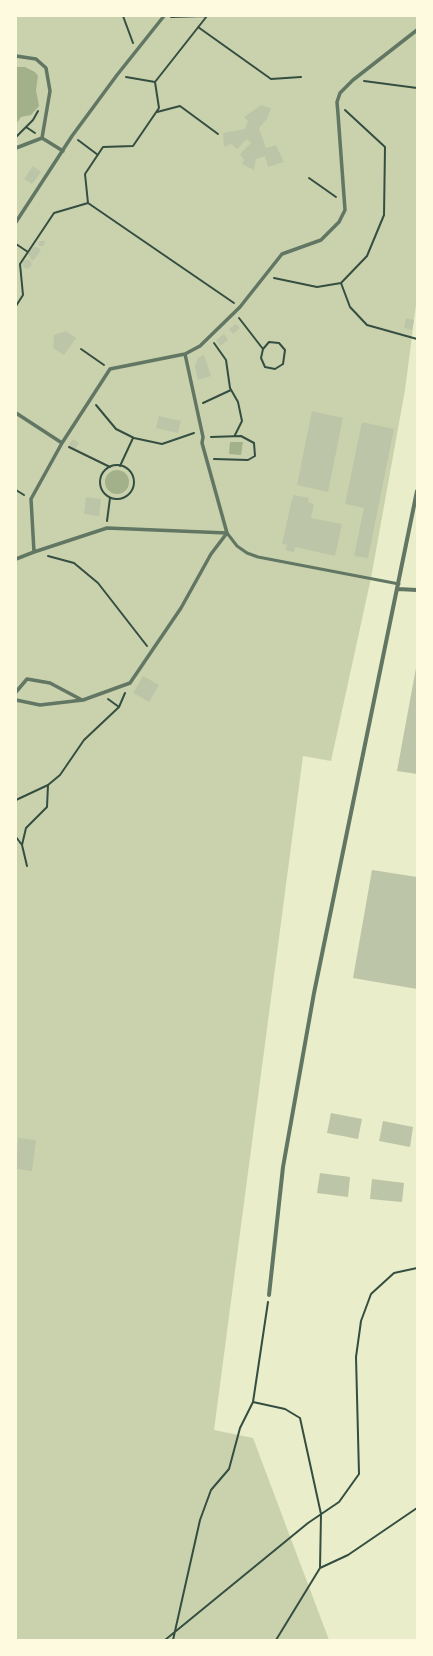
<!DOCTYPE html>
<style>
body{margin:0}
#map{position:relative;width:433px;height:1656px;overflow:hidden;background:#e9edc9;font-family:Commissioner,sans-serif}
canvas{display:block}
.frame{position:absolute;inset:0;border:17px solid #fefae0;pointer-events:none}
</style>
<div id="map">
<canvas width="433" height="1656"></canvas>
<div class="frame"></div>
</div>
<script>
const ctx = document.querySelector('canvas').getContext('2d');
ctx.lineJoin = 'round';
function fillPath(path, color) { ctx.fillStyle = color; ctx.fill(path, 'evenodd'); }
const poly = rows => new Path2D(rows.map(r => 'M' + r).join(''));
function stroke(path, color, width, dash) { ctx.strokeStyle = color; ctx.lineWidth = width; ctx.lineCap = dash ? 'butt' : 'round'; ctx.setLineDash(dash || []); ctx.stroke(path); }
const green = poly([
 [16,16,417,16,417,297,405,390,371,578,331,761,303,756,214,1430,253,1438,329,1640,16,1640]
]);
const water = poly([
 [16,67,25,67,35,72,38,76,36,90,39,106,31,115,21,117,16,124],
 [230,442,243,442,241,455,229,454],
 '105 482a12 12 0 1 1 24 0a12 12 0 1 1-24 0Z'
]);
const building = poly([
 [261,105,271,108,267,119,259,128,266,148,276,145,284,162,268,167,265,156,256,159,254,170,242,164,244,160,240,154,251,143,247,139,237,149,231,144,224,147,223,133,245,129,248,121,244,117],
 [33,166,41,172,32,184,24,179],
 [40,241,44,241,45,243,43,246,39,246,38,243],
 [33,247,37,247,41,250,33,261,30,258,28,254],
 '22.5 264a4.5 4.5 0 1 1 9 0a4.5 4.5 0 1 1-9 0Z',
 [406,318,414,320,412,330,404,328],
 [236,324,240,328,233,334,229,329],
 [66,331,76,338,64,355,53,348,54,335],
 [224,334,228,340,220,346,216,340],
 [204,355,211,376,198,380,195,366,198,358],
 [312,411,343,418,328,492,297,485],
 [159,416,181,421,178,433,156,428],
 [362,422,394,429,368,558,354,556,364,508,345,504],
 [73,439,79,443,75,449,69,445],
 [294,495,309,498,308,502,314,504,311,518,342,524,335,556,295,547,294,552,285,550,287,545,282,544,292,499,293,499],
 [86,497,101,499,99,516,84,514],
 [416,668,417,668,417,774,397,771],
 [143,676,159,685,149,702,133,693],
 [372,870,417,877,417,989,353,978],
 [331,1113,362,1119,358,1139,327,1133],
 [383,1121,413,1127,410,1147,379,1141],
 [18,1138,36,1140,32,1171,16,1169],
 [320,1173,350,1177,348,1197,317,1193],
 [372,1179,404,1183,402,1202,370,1199]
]);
const path = poly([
 [123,16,133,43],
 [171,17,206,16],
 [198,27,271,79,301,77],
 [126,77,155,82],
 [364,81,417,88],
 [157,112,180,106,218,134],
 [26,127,35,133],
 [16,137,33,120,38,111],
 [78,140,98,155],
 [309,178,336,197],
 [88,203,234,303],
 [16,244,28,252],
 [274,278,317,287,341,283,367,256,384,215,385,147,345,110],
 [341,283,350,307,367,325,417,339],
 [16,306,23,295,20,264,54,213,88,203,85,174,103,147,133,146,159,108,155,82,207,16],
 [239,318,263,349],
 [269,342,279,343,285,350,283,364,275,369,265,367,261,358,263,349,269,342],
 [214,343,226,360,230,388,238,402,242,421,235,435],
 [81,349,104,365],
 [203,403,231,390],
 [96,405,116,429,134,438,162,444,194,433],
 [211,437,241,436,254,443,255,456,248,460,214,459],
 [69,447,110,467],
 '100 482a17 17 0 1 1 34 0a17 17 0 1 1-34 0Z',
 [120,466,133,438],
 [16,490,24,495],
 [107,521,110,498],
 [48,556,74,563,98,583,147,646],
 [119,707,125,693],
 [16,800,48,785,60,775,84,740,119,707,108,699],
 [16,837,22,845],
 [27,866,22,845,26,828,47,807,48,785],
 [253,1402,285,1409,300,1418,321,1514,320,1568],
 [165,1640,308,1523,339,1502,359,1474,356,1357,361,1321,371,1294,394,1273,417,1268],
 [173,1640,200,1520,211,1490,229,1469,240,1428,253,1402,268,1302],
 [276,1640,320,1568,348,1555,417,1508]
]);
const service = poly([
 [227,533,237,546,247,553,258,557,399,584]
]);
const pedestrian = poly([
 [16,56,36,59,46,68,50,91,42,138],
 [42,138,63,151],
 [16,148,42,138],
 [16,222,72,136,117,75,164,16],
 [185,354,203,437,202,443,227,533],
 [16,413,62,443,31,499,34,552,16,559],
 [62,443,110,369,185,354,200,346,240,307,282,254,321,240,339,222,345,210,338,114,337,102,340,93,353,80,417,30],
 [34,552,107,528,227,533],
 [16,692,27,679,50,683,82,700],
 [16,700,40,705,83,700,130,683,181,608,211,554,227,533]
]);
const minor = poly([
 [398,589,417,590],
 [269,1295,283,1167,314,993,417,491]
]);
fillPath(green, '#cad2ad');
fillPath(water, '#a3b18a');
fillPath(building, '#bcc5a7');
stroke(path, '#344e41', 2);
stroke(service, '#617663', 3);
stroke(pedestrian, '#617663', 3.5);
stroke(minor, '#617663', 4);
</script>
